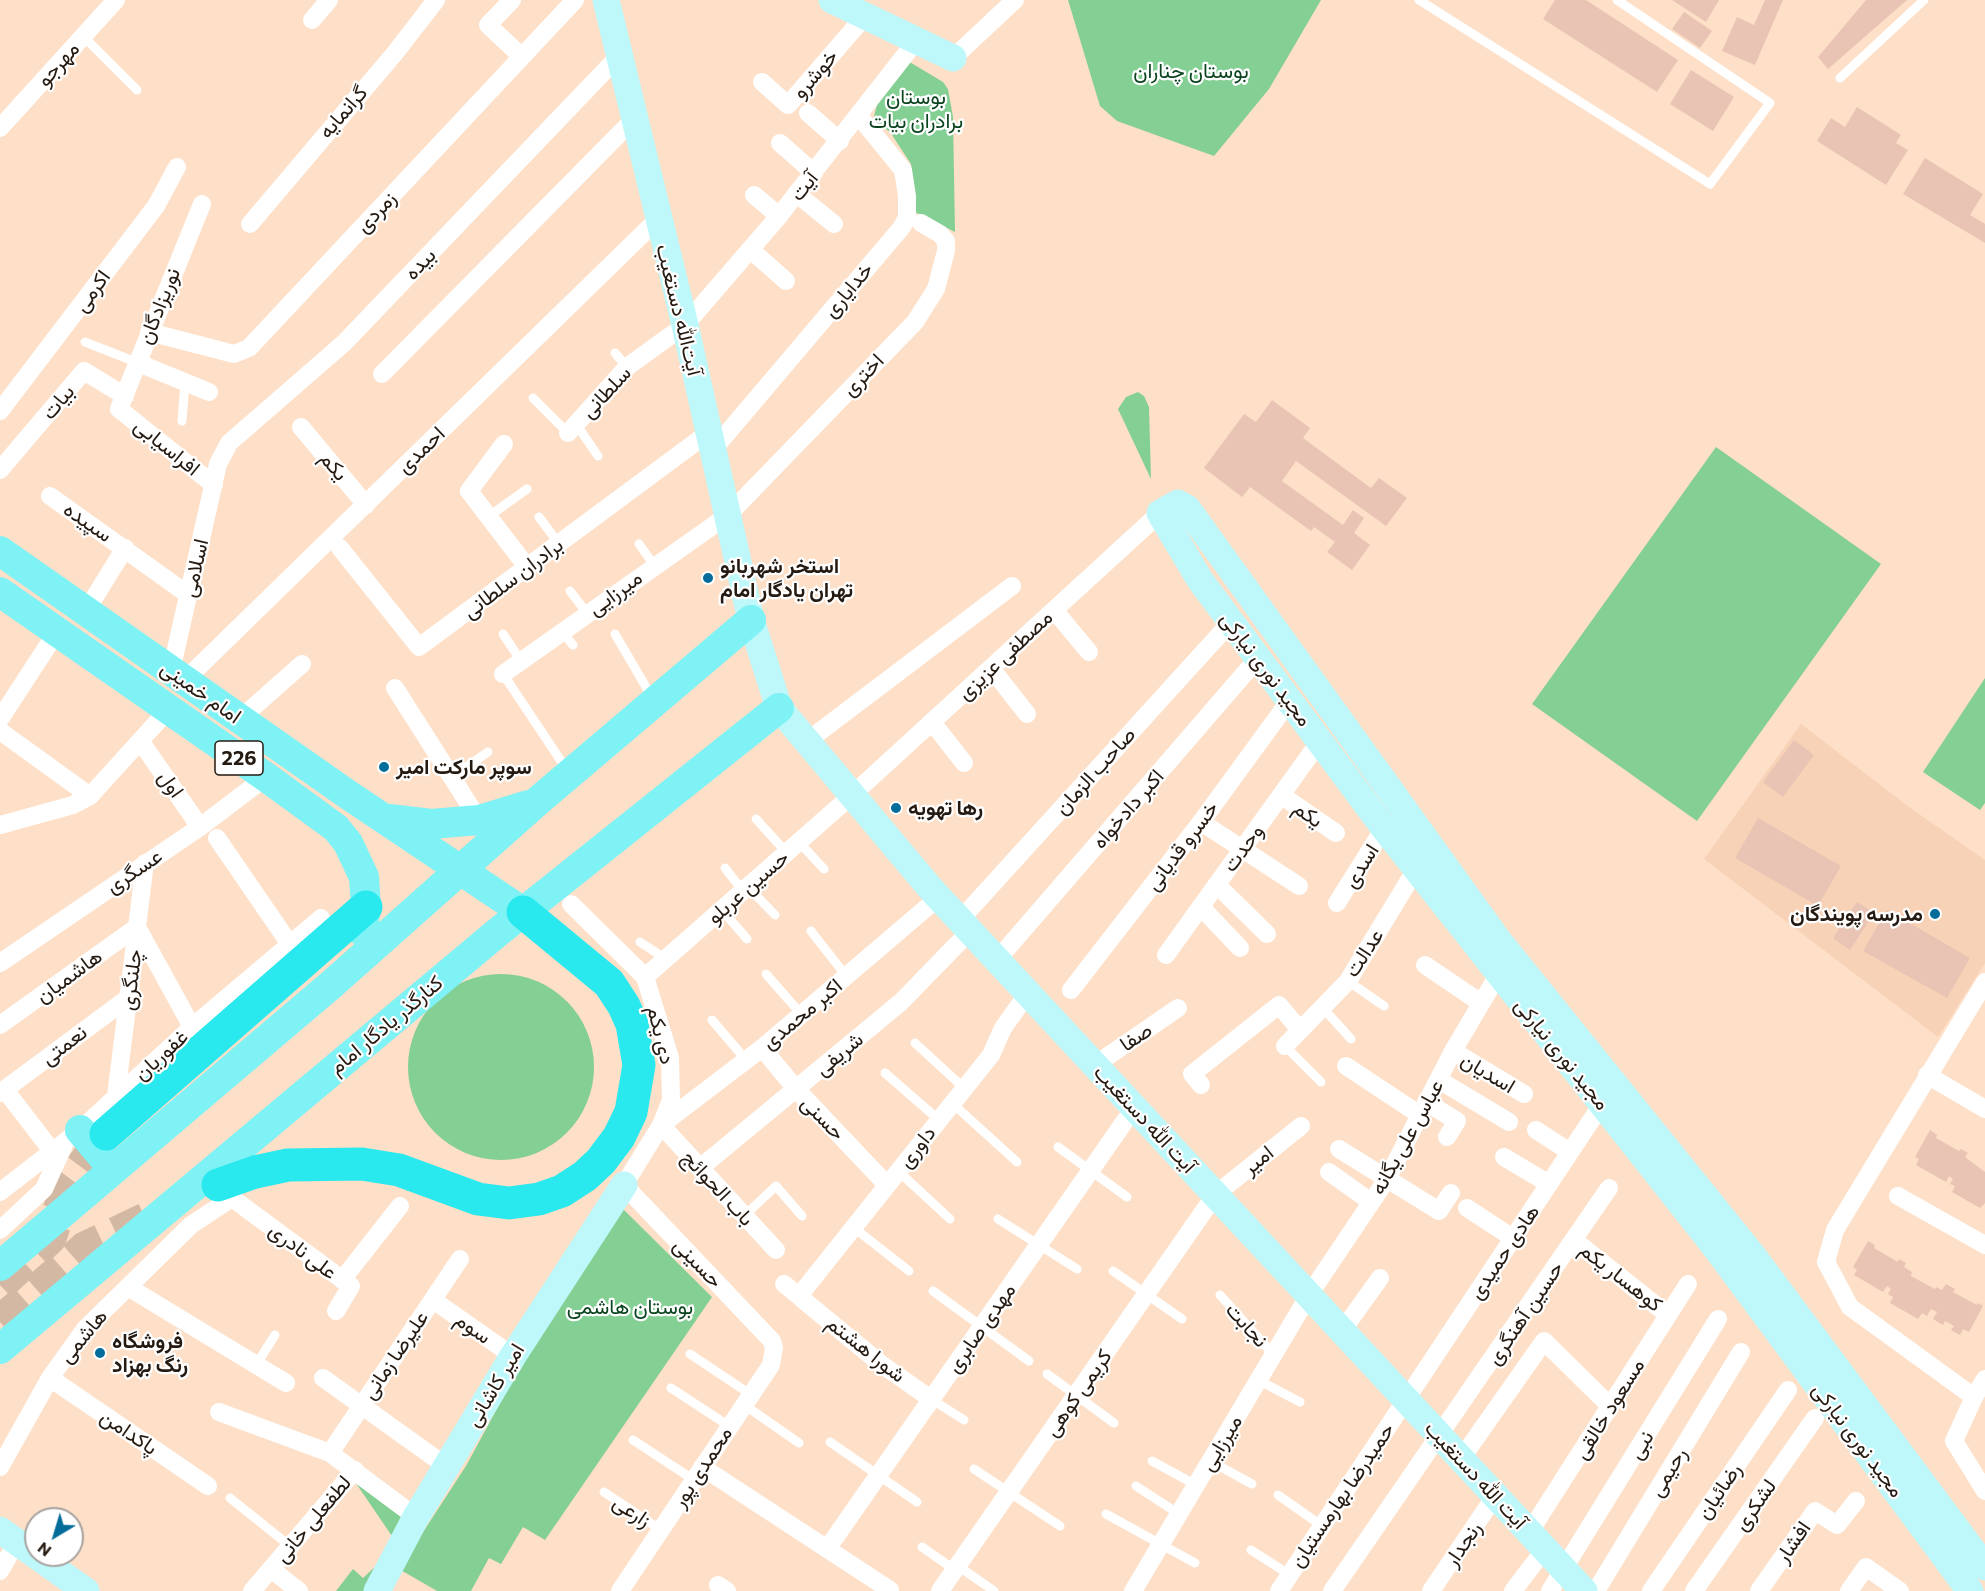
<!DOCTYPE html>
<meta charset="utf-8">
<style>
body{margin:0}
#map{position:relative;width:1985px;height:1591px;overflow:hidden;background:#fedfc7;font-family:Commissioner,sans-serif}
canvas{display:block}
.north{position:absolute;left:24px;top:1507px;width:60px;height:60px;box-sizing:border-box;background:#fff;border:2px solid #a8a3a0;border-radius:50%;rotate:218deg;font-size:16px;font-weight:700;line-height:24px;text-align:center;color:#251a11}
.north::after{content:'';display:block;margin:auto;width:21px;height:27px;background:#046c9a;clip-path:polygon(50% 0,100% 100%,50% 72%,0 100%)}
</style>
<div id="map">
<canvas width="1985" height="1591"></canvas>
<div class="north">N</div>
</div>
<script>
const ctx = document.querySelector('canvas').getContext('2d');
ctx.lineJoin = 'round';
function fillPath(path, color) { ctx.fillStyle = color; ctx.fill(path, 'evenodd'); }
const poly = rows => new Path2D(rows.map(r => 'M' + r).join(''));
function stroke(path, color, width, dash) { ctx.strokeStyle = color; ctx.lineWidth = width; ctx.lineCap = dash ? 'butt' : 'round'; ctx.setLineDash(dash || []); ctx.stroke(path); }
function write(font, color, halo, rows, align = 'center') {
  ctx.font = font + ' Commissioner,Vazirmatn,sans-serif'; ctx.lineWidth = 4.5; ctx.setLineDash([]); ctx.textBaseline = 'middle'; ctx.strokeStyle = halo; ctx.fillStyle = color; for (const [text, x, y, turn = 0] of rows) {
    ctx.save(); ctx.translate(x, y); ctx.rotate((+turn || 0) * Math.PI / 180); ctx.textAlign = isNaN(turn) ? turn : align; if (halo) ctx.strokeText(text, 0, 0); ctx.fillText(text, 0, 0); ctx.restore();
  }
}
const built = poly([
 [1801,724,1909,807,1985,860,1985,963,1938,1037,1704,859]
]);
const green = poly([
 [1068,0,1321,0,1269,89,1214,156,1117,121,1100,106],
 [908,61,943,82,948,89,953,117,955,232,915,212,911,164,890,132,873,120,878,101],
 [1138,392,1144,396,1149,407,1151,479,1118,409,1126,397],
 [1716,447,1881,564,1697,821,1532,704],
 [1985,678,1985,803,1980,810,1923,772],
 '408 1067a93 93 0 1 1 186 0a93 93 0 1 1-186 0Z',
 [621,1207,712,1297,545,1540,523,1527,501,1564,489,1558,471,1591,437,1591,399,1569,466,1466,539,1331],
 [349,1473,411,1519,396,1542],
 [392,1551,372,1591,336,1591,353,1569,363,1578]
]);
const building = poly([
 [1555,0,1586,0,1678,60,1657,92,1543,19],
 [1672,0,1719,0,1706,22],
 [1765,0,1783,0,1755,65,1722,51,1737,17,1754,25],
 [1866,0,1907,0,1828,69,1818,57],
 [1684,12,1712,31,1700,48,1672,29],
 [1691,70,1734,97,1713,131,1670,104],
 [1857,107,1901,135,1896,143,1908,150,1886,185,1817,141,1831,118,1845,127],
 [1925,158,1983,194,1970,215,1985,224,1985,243,1903,194],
 [1272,400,1310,428,1303,438,1371,488,1379,478,1407,498,1386,526,1296,461,1282,481,1343,525,1353,510,1364,518,1354,533,1370,545,1352,570,1327,552,1335,542,1314,527,1311,531,1250,487,1242,497,1204,468,1244,414,1256,422],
 [1794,740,1814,755,1783,797,1763,782],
 [1758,818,1841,866,1818,906,1735,858],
 [1857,902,1874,913,1850,950,1833,938],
 [1887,910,1970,958,1947,998,1863,951],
 [1930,1130,1937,1135,1936,1138,1959,1151,1961,1149,1968,1153,1965,1157,1985,1172,1985,1203,1980,1208,1952,1192,1955,1186,1950,1184,1953,1179,1949,1176,1946,1182,1916,1165,1919,1159,1915,1157],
 [1868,1241,1875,1245,1874,1248,1898,1262,1899,1259,1906,1263,1904,1267,1912,1272,1911,1276,1935,1289,1936,1287,1942,1290,1946,1284,1955,1289,1953,1292,1977,1305,1978,1303,1983,1306,1969,1332,1963,1329,1960,1335,1951,1330,1954,1326,1945,1321,1943,1325,1933,1319,1937,1312,1931,1309,1927,1316,1922,1313,1918,1319,1890,1303,1893,1297,1888,1294,1891,1289,1887,1286,1883,1292,1854,1275,1857,1270,1853,1267]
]);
const highwayTunnel = poly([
 [0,1285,50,1238,67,1186,106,1134],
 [0,1322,85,1248,152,1216]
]);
const lane = poly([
 [1419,0,1710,184,1770,103,1617,0],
 [83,36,137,90],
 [1840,78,1924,0],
 [85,342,136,362],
 [615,353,627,367],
 [533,398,568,433],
 [182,421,185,382],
 [576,424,598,456],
 [488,517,527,489],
 [539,517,559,544],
 [639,544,654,565],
 [570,591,587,613],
 [562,632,573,645],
 [503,634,521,661],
 [615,634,653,699],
 [503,674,567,770],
 [452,777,488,752],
 [756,819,787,853],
 [799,842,824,869],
 [725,868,743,891],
 [748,887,775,915],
 [722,910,747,939],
 [811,931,847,977],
 [640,942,666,959],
 [766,974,802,1015],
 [1348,981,1384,1006],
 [1322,1007,1351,1039],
 [712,1020,746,1060],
 [915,1043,964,1088],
 [1285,1046,1321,1082],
 [885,1073,939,1120],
 [952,1103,1017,1162],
 [1058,1147,1127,1197],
 [898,1171,950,1219],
 [744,1216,776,1186,802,1216],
 [998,1219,1077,1269],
 [853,1227,909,1271],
 [1113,1271,1182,1319],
 [933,1291,1029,1361],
 [1220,1295,1273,1354],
 [690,1354,750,1394],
 [256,1365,275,1335],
 [1047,1374,1114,1423],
 [1258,1380,1300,1402],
 [671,1388,729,1426],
 [931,1399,964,1420],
 [743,1404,799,1443],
 [633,1440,694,1480],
 [830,1442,917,1502],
 [1152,1461,1196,1485],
 [1210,1461,1252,1484],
 [974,1469,1060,1526],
 [1136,1486,1179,1514],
 [604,1492,661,1530],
 [1278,1495,1322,1526],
 [230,1498,290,1546],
 [1106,1514,1195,1563],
 [922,1547,955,1570],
 [1251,1550,1290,1575],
 [958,1566,994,1591]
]);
const street = poly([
 [512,0,488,25,521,56],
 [312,20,329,0],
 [953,58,1015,0],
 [762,82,788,105,865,16],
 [808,113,840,141],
 [0,128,116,0],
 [780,143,814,173],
 [797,194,834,224],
 [754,195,779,216],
 [202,204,119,409,214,485],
 [250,224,395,53,436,0],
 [751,250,786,281],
 [149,332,234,354,249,348,575,0],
 [136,362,209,392],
 [382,374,634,119],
 [0,411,156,206,177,167],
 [301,427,366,505],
 [568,433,627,367,685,325,779,216,916,41],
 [504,444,469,491,527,567],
 [712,451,902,227,907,217,907,196,903,170,859,116],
 [0,470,84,371,125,396],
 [50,496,183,591],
 [340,548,419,647,708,433],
 [1054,610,1089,652],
 [86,611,125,548],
 [991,668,1027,714],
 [171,671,218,464,229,443,344,343,618,57],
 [503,674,728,515,915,322,936,289,946,251,946,241,940,234,921,223],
 [185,680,657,220],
 [395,688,479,820],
 [0,719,58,630],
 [240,719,302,664],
 [932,722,964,763],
 [0,731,90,796],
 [141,742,200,827],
 [806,742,1012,586],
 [1281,795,1336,833],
 [1201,822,1299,886],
 [0,825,73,805,90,796,169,709],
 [217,838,289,943],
 [1217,885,1267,934],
 [1337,903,1384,828],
 [571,904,645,977,670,1058,671,1100,661,1125,624,1185,772,1341,774,1348,771,1365,620,1591],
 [1201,907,1240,948],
 [960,920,1231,622],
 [1166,955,1320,741],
 [997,960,1258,658],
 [0,963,200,827,266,777],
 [1425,965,1481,1003],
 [645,977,851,796,1160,513],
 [1985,982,1835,1230,1826,1262,1850,1307,1974,1397,1954,1441,1985,1491],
 [1071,990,1201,822,1290,700],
 [0,1025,137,927,192,1027],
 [1285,1046,1348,981,1416,869],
 [762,1048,797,1090,887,1185],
 [1453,1051,1524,1094],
 [1095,1065,1178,1008],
 [1346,1066,1420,1115],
 [1927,1075,1985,1109],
 [1439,1080,1509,1122],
 [1201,1085,1192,1074,1279,1005,1300,1030],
 [5,1090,52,1151],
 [0,1093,128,998],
 [116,1096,145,863],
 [1426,1102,1457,1121,1447,1137],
 [1536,1130,1570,1152],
 [1339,1149,1439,1211,1451,1193],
 [1504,1157,1549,1184],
 [700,1168,901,1002,970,931],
 [1329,1172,1371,1202],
 [0,1192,80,1130,192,1027,321,918],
 [1898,1196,1985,1245],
 [1467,1208,1513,1238],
 [0,1230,44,1189,64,1145],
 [1574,1240,1668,1315],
 [776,1250,661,1125,762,1048,939,897],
 [342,1280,400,1206],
 [784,1284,799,1296,991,1055,1003,1028,1028,993],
 [128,1287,286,1383],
 [801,1298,881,1364,931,1399],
 [433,1300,513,1356],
 [1342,1331,1380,1278],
 [50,1378,208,1486],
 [323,1378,446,1466],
 [1974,1397,1985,1379],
 [219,1412,330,1453,416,1517],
 [330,1453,460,1259],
 [1461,1459,1544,1341,1610,1406],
 [0,1467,50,1378,85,1329,191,1225,232,1198,351,1286,336,1311],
 [702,1467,890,1590],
 [1529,1533,1688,1284],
 [827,1549,1134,1108],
 [271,1569,299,1591],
 [0,1571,17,1542],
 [718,1585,727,1591],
 [252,1591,355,1470],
 [940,1591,1215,1195,1301,1126],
 [1133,1591,1309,1295,1387,1179,1453,1051,1498,975],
 [1279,1591,1602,1104],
 [1332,1591,1609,1188],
 [1431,1591,1495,1496],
 [1513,1591,1545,1549],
 [1550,1591,1718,1319],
 [1596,1591,1741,1352],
 [1651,1591,1788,1390],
 [1694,1591,1815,1418],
 [1759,1591,1815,1511,1837,1525,1856,1501],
 [1849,1591,1866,1567,1900,1591]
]);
const secondary = poly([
 [606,0,685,325,751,620,779,708,930,888,1584,1591],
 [832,0,953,58],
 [0,1530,86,1591],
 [377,1591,416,1517,513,1356,624,1185],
 [1970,1591,1715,1247,1384,828,1200,580,1160,513,1178,503,1187,508,1498,940,1754,1257,1985,1567]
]);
const primary = poly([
 [0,551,347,794,523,912],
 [0,592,266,777,336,828,348,843,364,877,366,907,362,931],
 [390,819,431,824,479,820,528,805],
 [80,1130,113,1169],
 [0,1266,332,984,539,800,751,620],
 [0,1349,498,932,779,708]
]);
const highway = poly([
 [106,1134,366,907],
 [218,1185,255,1172,288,1165,362,1164,399,1170,478,1199,509,1203,539,1199,562,1191,585,1176,601,1161,619,1137,631,1112,639,1065,632,1024,624,1006,609,983,523,912]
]);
const markers = [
 [708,578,6,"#046c9a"],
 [384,767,6,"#046c9a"],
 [896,808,6,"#046c9a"],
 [1935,914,6,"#046c9a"],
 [100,1353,6,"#046c9a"]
];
const shields = [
 [239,758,48]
];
const shieldNames = [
 ["226",239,758]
];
const streetNames = [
 ["مهرجو",58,64,-48],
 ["خوشرو",815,74,-49],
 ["گرانمایه",343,112,-49],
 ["آیت",804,186,-51],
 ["زمردی",376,212,-47],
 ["بیده",420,264,-46],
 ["خدایاری",848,290,-50],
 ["اکرمی",92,291,-54],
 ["نوریزادگان",159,306,-68],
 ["آیت‌الله دستغیب",679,310,76],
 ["اختری",863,375,-46],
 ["سلطانی",606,392,-47],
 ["بیات",58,402,-50],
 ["افراسیابی",167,447,39],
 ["احمدی",421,450,-44],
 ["یکم",334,466,50],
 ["سپیده",88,522,35],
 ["اسلامی",195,568,-77],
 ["برادران سلطانی",513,578,-37],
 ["میرزایی",615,593,-36],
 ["مصطفی عزیزی",1005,655,-43],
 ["مجید نوری نیارکی",1266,669,53],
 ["امام خمینی",201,692,35],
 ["صاحب الزمان",1095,771,-48],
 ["اول",171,784,55],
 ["اکبر دادخواه",1128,809,-49],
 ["یکم",1308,814,34],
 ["خسرو قدیانی",1182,846,-53],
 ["وحدت",1243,848,-54],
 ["اسدی",1361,866,-58],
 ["عسگری",134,871,-34],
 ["حسین عربلو",748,887,-41],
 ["عدالت",1364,953,-57],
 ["هاشمیان",69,976,-36],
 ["چلنگری",131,980,-83],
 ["اکبر محمدی",802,1014,-40],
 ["کنارگذر یادگار امام",386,1025,-40],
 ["دی یکم",661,1035,76],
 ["صفا",1136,1037,-34],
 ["نعمتی",64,1045,-37],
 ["شریفی",839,1054,-40],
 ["مجید نوری نیارکی",1562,1054,51],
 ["غفوریان",161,1055,-42],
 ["اسدیان",1488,1073,31],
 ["حسنی",823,1118,46],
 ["آیت الله دستغیب",1145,1119,47],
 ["عباس علی یگانه",1407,1137,-61],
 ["داوری",917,1147,-52],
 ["امیر",1258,1160,-39],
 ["باب الحوائج",718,1188,47],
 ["علی نادری",303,1251,37],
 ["هادی حمیدی",1504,1252,-56],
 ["حسینی",698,1263,46],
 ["کوهسار یکم",1621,1277,38],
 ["حسین آهنگری",1525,1313,-56],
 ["نجابت",1247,1325,48],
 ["سوم",473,1328,35],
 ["مهدی صابری",981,1328,-55],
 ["هاشمی",83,1336,-50],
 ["شورا هشتم",866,1349,38],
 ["علیرضا زمانی",395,1355,-56],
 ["امیر کاشانی",495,1385,-59],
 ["کریمی کوهی",1078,1393,-55],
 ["مسعود خالقی",1609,1409,-58],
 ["پاکدامن",129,1432,34],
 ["مجید نوری نیارکی",1858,1440,53],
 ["میرزایی",1221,1443,-59],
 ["نبی",1641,1445,-59],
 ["محمدی پور",702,1467,-57],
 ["رحیمی",1668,1472,-59],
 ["آیت الله دستغیب",1476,1475,47],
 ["رضائیان",1719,1491,-56],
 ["حمیدرضا بهارمستیان",1342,1495,-56],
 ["لشکری",1755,1505,-55],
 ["زارعی",632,1511,34],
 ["لطفعلی خانی",313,1519,-50],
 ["افشار",1793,1542,-55],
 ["رنجدار",1463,1544,-56]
];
const parkNames = [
 ["بوستان چناران",1191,71],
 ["بوستان",916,97],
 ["برادران بیات",916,121],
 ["بوستان هاشمی",630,1307]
];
const poiNames = [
 ["استخر شهربانو",720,566],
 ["تهران یادگار امام",720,590],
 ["سوپر مارکت امیر",396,767],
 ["رها تهویه",908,808],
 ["مدرسه پویندگان",1923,914,"right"],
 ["فروشگاه",112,1341],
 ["رنگ بهزاد",112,1365]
];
fillPath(built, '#f7d2b6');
fillPath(green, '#84cf93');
fillPath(building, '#e9c4b5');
stroke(highwayTunnel, '#d3b8a3', 33, [33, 16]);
stroke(lane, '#fff', 9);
stroke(street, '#fff', 18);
stroke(secondary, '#bff8fa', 27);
stroke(primary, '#7ff2f5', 30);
stroke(highway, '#2ae9ee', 33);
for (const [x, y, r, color] of markers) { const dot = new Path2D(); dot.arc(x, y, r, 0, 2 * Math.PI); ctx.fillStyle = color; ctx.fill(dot); stroke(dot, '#fff', 2); }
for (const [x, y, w] of shields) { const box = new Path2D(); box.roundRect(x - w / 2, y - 17, w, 34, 4.5); ctx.fillStyle = '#fff'; ctx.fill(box); stroke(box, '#251a11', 1.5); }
write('bold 20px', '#251a11', null, shieldNames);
write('21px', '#251a11', '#fff', streetNames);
write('21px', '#0a441e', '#fff', parkNames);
write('bold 21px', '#251a11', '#fff', poiNames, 'left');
</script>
